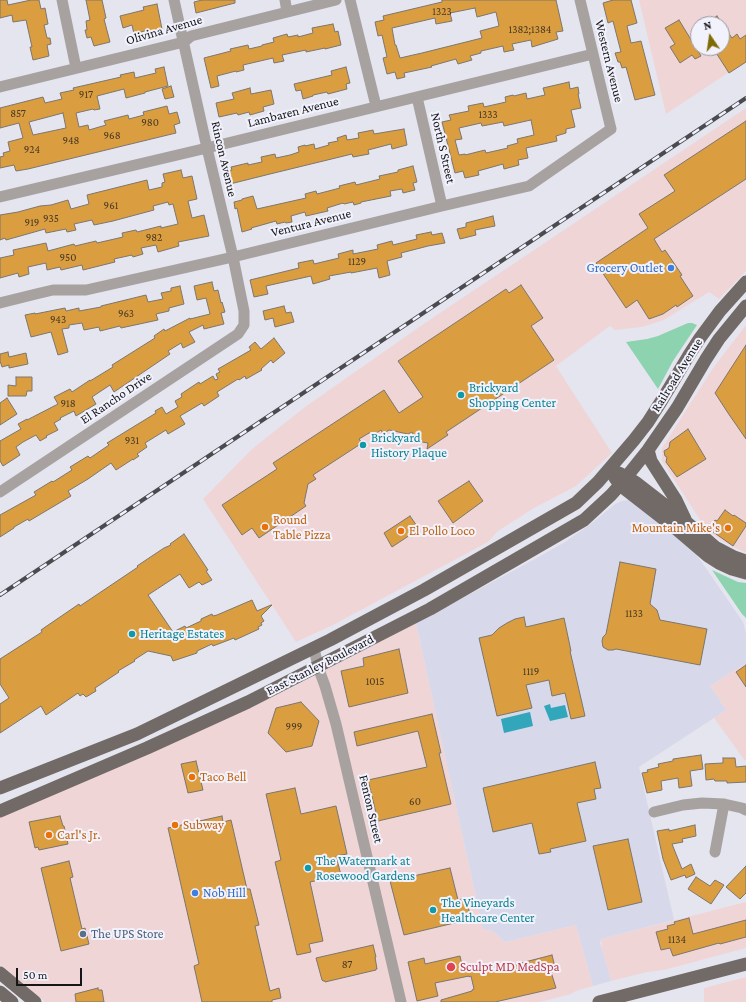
<!DOCTYPE html>
<style>
body{margin:0}
#map{position:relative;width:746px;height:1002px;overflow:hidden;background:#e5e5f0;font-family:"Crimson Pro",serif}
canvas{display:block}
.north{position:absolute;left:690px;top:16px;width:40px;height:40px;box-sizing:border-box;background:#f2f2fd;border:1px solid #9a9aa2;border-radius:50%;rotate:347deg;font-size:11px;font-weight:700;line-height:16px;text-align:center;color:#161619}
.north::after{content:'';display:block;margin:auto;width:14px;height:18px;background:#7f6b04;clip-path:polygon(50% 0,100% 100%,50% 72%,0 100%)}
.scale{position:absolute;left:16px;top:968px;width:66px;height:18px;box-sizing:border-box;border:2px solid #161619;border-top:0;padding-left:5px;font-size:12px;line-height:14px;white-space:nowrap;color:#161619;-webkit-text-stroke:3px #f2f2fd;paint-order:stroke}
</style>
<div id="map">
<canvas width="746" height="1002"></canvas>
<div class="north">N</div>
<div class="scale">50 m</div>
</div>
<script>
const ctx = document.querySelector('canvas').getContext('2d');
ctx.lineJoin = 'round';
function fillPath(path, color) { ctx.fillStyle = color; ctx.fill(path, 'evenodd'); }
const poly = rows => new Path2D(rows.map(r => 'M' + r).join(''));
function stroke(path, color, width, dash) { ctx.strokeStyle = color; ctx.lineWidth = width; ctx.lineCap = dash ? 'butt' : 'round'; ctx.setLineDash(dash || []); ctx.stroke(path); }
function write(font, color, halo, rows, align = 'center') {
  ctx.font = font + ' "Crimson Pro",serif'; ctx.lineWidth = 4; ctx.setLineDash([]); ctx.textBaseline = 'middle'; ctx.strokeStyle = halo; ctx.fillStyle = color; for (const [text, x, y, turn = 0] of rows) {
    ctx.save(); ctx.translate(x, y); ctx.rotate((+turn || 0) * Math.PI / 180); ctx.textAlign = isNaN(turn) ? turn : align; if (halo) ctx.strokeText(text, 0, 0); ctx.fillText(text, 0, 0); ctx.restore();
  }
}
const commercial = poly([
 [639,0,746,0,746,61,666,114],
 [698,24,722,24,722,48,698,48],
 [746,108,746,271,719,299,709,292,664,320,642,327,615,330,610,326,556,366,612,453,576,486,534,508,498,531,488,542,333,625,296,642,203,499,252,449,305,407,422,325],
 [746,325,746,553,722,541,706,529,662,461,662,448,713,368],
 [416,623,483,929,489,930,494,932,505,942,576,925,593,986,576,991,571,994,540,1002,45,1002,0,965,0,817,234,715,297,685],
 [746,663,746,760,745,761,714,718,726,710,710,686],
 [746,902,746,948,664,970,647,972,611,981,602,949,601,939],
 [746,977,746,1002,704,1002,704,988]
]);
const built = poly([
 [629,500,641,507,693,551,701,561,743,622,746,633,746,663,710,686,726,710,639,767,674,920,601,939,600,943,602,949,611,981,593,986,576,925,505,942,494,932,489,930,483,929,416,623,535,559,565,542,592,523,615,504,622,501]
]);
const green = poly([
 [688,323,692,323,697,325,673,361,658,389,626,342,647,339,658,336],
 [712,570,738,582,746,583,746,618,742,614]
]);
const water = poly([
 [550,704,551,708,565,705,568,717,550,721,544,706],
 [530,712,533,726,504,733,501,719]
]);
const building = poly([
 [0,0,7,0,8,5,31,0,39,0,41,9,45,8,48,24,44,25,47,38,50,38,51,44,47,45,49,56,33,60,30,47,32,47,26,20,13,22,12,15,0,18,0,0],
 [86,0,102,0,106,18,104,19,110,42,94,46,91,37,87,38,85,30,87,30,86,21,90,20,86,0],
 [202,0,235,0,235,3,196,13,194,2,202,0],
 [442,0,556,0,563,31,556,32,558,39,532,47,531,40,512,44,514,50,504,52,503,46,481,51,481,53,470,56,472,60,458,64,456,59,431,66,432,67,404,73,405,77,397,79,395,72,387,74,383,58,387,57,382,35,378,36,375,22,384,20,383,16,442,2,442,0],
 [475,8,477,17,496,12,499,26,480,31,482,38,422,53,400,58,396,45,395,45,392,28,435,18,436,24,452,21,450,13,475,8],
 [613,0,631,0,637,23,627,26,631,43,641,41,655,95,635,100,626,67,622,68,620,62,618,62,615,53,621,52,613,21,608,23,603,3,613,0],
 [157,4,162,29,149,32,148,30,134,34,132,25,123,28,120,16,144,10,143,7,157,4],
 [717,16,732,38,737,34,740,39,746,35,746,62,729,73,713,48,722,48,722,24,705,24,717,16],
 [679,20,701,56,695,59,692,55,680,63,670,47,675,44,665,28,679,20],
 [333,24,335,32,338,31,341,45,325,49,325,48,306,52,306,50,282,55,284,61,274,63,273,58,243,65,244,70,236,72,236,71,217,76,219,86,211,88,204,58,231,51,230,49,248,45,249,49,262,46,262,45,274,42,273,38,287,34,288,37,298,35,298,37,313,33,312,28,333,24],
 [164,67,168,86,145,92,145,93,126,98,124,89,97,96,100,109,94,110,93,109,76,113,79,127,88,125,89,130,106,125,104,121,128,115,129,119,144,115,143,112,167,106,169,114,177,112,180,123,174,125,176,133,28,169,16,171,14,165,0,168,0,157,4,156,3,153,10,151,8,142,23,138,19,123,0,128,0,108,43,97,45,103,62,99,60,93,74,90,73,88,121,77,120,75,134,72,135,78,156,73,155,69,164,67],
 [63,113,66,128,33,135,29,122,63,113],
 [346,67,350,83,346,84,347,89,328,94,327,92,313,95,313,96,303,99,301,90,296,91,294,84,332,75,331,71,346,67],
 [569,82,570,89,578,87,579,94,578,94,581,108,571,110,575,127,566,129,566,133,556,136,557,141,526,148,528,158,518,160,519,165,504,169,503,164,478,171,479,175,465,178,463,171,455,173,442,122,451,120,449,115,469,111,468,106,483,103,484,107,506,102,505,97,513,95,514,96,526,93,527,99,545,95,543,88,569,82],
 [531,120,534,135,517,139,518,143,507,146,508,148,486,153,485,150,465,155,465,154,459,155,455,140,462,139,459,128,481,123,482,126,503,122,504,126,531,120],
 [171,86,174,97,165,99,162,89,171,86],
 [250,88,251,94,271,90,274,104,263,107,264,111,250,115,249,112,238,115,237,113,219,117,216,103,234,99,232,93,250,88],
 [746,121,746,179,654,239,662,252,665,250,682,275,680,276,693,296,677,307,676,305,663,314,649,319,637,300,626,308,596,263,648,228,639,214,675,191,664,175,746,121],
 [404,129,407,145,392,149,391,144,368,150,369,154,353,157,352,154,270,174,230,184,227,171,232,170,231,167,248,163,248,165,262,162,261,157,275,154,276,158,290,155,299,152,298,147,305,145,305,146,314,144,315,149,329,145,328,143,338,141,337,138,346,135,347,140,359,138,358,133,373,130,374,134,404,129],
 [413,166,417,182,413,183,415,190,403,193,402,189,390,191,391,196,361,202,361,203,354,205,353,202,344,204,343,203,327,208,328,211,306,216,305,212,291,216,292,222,286,223,285,222,277,224,276,221,251,228,252,229,242,232,237,208,235,209,234,202,242,200,242,199,253,196,257,209,306,198,305,194,316,191,317,194,340,188,339,186,355,182,356,185,380,179,379,176,398,172,398,170,413,166],
 [181,170,183,178,192,176,197,199,188,201,192,218,204,215,209,236,178,242,179,246,158,252,156,245,141,248,143,254,133,257,132,255,114,259,115,262,83,270,82,265,61,270,60,267,47,270,46,263,28,267,29,274,19,277,18,273,0,278,0,258,14,255,13,250,46,243,48,251,74,244,75,246,96,241,97,243,123,237,122,233,136,230,137,232,161,226,161,228,178,224,173,204,169,205,168,202,153,206,154,210,113,221,94,225,92,220,74,224,76,230,67,232,66,229,46,233,45,229,6,240,5,238,0,240,0,215,18,212,40,206,51,205,68,200,71,209,89,204,87,195,147,180,149,190,162,187,162,183,165,182,163,174,181,170],
 [493,216,495,226,475,230,476,235,460,239,457,229,466,227,466,223,493,216],
 [431,232,432,235,442,233,445,243,428,246,401,253,402,257,387,261,390,275,379,278,377,268,351,273,351,272,329,276,330,279,313,284,311,276,266,286,268,294,254,297,250,280,299,268,298,263,313,260,314,264,339,258,338,254,353,250,353,254,378,249,377,245,392,241,393,245,417,239,416,235,431,232],
 [212,282,214,291,218,290,221,303,222,302,225,312,221,313,224,324,204,329,203,325,189,332,195,342,183,348,181,343,168,351,170,354,114,392,110,385,92,397,96,404,76,416,74,411,60,418,61,419,54,423,58,430,46,436,47,437,40,441,36,435,23,442,16,447,20,455,3,466,0,461,0,441,21,429,18,424,27,419,27,420,58,404,54,397,70,389,72,392,90,380,90,381,113,367,112,365,155,338,154,336,164,329,165,331,190,318,190,319,210,314,206,298,197,300,194,286,212,282],
 [521,285,543,318,531,326,554,360,446,432,448,435,427,449,428,443,417,441,412,432,408,434,389,430,383,434,381,430,375,434,369,433,359,439,362,443,313,475,316,479,308,484,304,503,306,506,259,538,252,528,242,535,222,505,277,469,273,463,384,390,399,413,423,397,398,361,506,289,509,293,521,285],
 [180,286,184,304,169,308,169,311,156,314,158,320,121,328,120,326,100,331,99,327,84,330,82,323,69,325,69,328,62,329,68,352,58,355,51,332,31,337,25,315,35,313,35,314,65,308,66,311,79,308,79,311,101,307,101,306,146,295,148,302,163,299,161,293,171,291,171,288,180,286],
 [284,306,286,313,291,312,294,322,275,327,273,318,265,320,263,311,284,306],
 [274,338,285,353,273,363,271,360,261,369,262,370,246,379,245,376,239,380,238,379,217,392,219,396,204,406,202,403,180,416,185,424,168,434,166,430,145,443,147,447,137,454,139,456,133,460,133,459,116,470,111,463,88,479,68,491,71,496,29,521,28,519,14,527,14,528,0,537,0,515,36,495,34,492,52,481,53,482,72,470,70,467,88,456,90,458,109,445,107,443,156,413,155,411,162,407,166,414,178,407,175,401,182,397,181,394,199,382,200,384,213,376,215,380,218,379,216,374,220,372,218,369,251,350,249,347,255,342,261,349,274,338],
 [746,345,746,439,728,413,715,393,746,345],
 [8,352,9,357,26,353,28,364,9,368,9,365,2,367,0,361,0,354,8,352],
 [16,377,32,377,32,391,27,391,26,396,8,396,8,385,16,386,16,377],
 [7,398,17,414,0,425,0,403,7,398],
 [688,429,706,459,677,477,666,462,667,457,665,456,664,451,669,448,670,442,688,429],
 [469,481,483,501,453,523,438,501,469,481],
 [725,510,733,516,734,515,746,523,746,526,733,546,709,529,715,520,717,521,725,510],
 [410,516,419,529,392,547,384,533,410,516],
 [184,534,208,570,206,571,212,580,202,585,199,582,189,588,180,574,148,595,173,632,185,626,186,628,201,621,201,619,212,614,213,616,217,615,252,600,257,611,271,605,272,605,261,616,264,621,261,623,262,625,258,627,259,629,235,640,234,638,213,646,212,644,197,651,197,653,173,661,171,656,148,651,134,660,135,661,118,671,119,672,95,688,96,691,86,697,83,694,80,696,78,693,46,715,41,706,0,733,0,704,9,698,0,684,0,659,42,632,41,630,79,604,80,606,138,567,137,566,164,548,171,545,170,544,184,534],
 [620,562,656,569,650,604,657,610,660,620,707,629,700,665,616,649,613,650,608,650,603,647,602,641,603,637,606,634,620,562],
 [524,617,526,627,564,618,571,651,570,651,585,716,571,719,565,693,552,696,549,680,526,685,532,708,497,716,479,638,492,635,499,628,507,623,515,619,524,617],
 [399,649,408,693,349,707,341,671,364,666,363,658,399,649],
 [746,665,746,687,736,672,746,665],
 [301,702,319,721,312,746,286,752,268,733,276,708,301,702],
 [432,714,441,753,439,753,451,804,378,821,368,780,427,767,418,731,357,746,354,732,432,714],
 [701,755,703,769,690,771,692,786,679,788,678,778,661,781,662,790,647,793,642,773,648,772,647,770,659,767,658,764,673,761,673,759,701,755],
 [723,758,735,758,736,767,746,766,746,782,727,783,727,781,715,781,714,779,706,780,705,764,723,763,723,758],
 [196,761,203,790,188,793,181,764,196,761],
 [595,762,601,788,594,789,596,799,577,803,586,841,550,849,551,852,539,854,532,823,493,832,483,788,595,762],
 [295,788,301,814,336,806,347,854,336,856,341,875,310,882,323,941,309,944,311,952,297,955,275,862,281,860,266,794,295,788],
 [60,816,63,826,64,826,68,844,39,850,38,847,35,848,29,822,60,816],
 [222,816,223,822,231,820,247,889,250,889,259,925,255,926,270,991,279,988,281,998,272,1000,272,1002,202,1002,194,966,199,964,168,828,222,816],
 [695,825,696,836,682,839,683,842,672,844,682,869,691,864,695,874,686,878,685,875,671,880,663,859,657,831,669,829,669,831,695,825],
 [628,839,642,902,608,910,593,846,628,839],
 [69,861,73,877,70,878,82,929,85,928,89,944,61,951,41,868,69,861],
 [746,866,746,893,740,899,726,887,746,866],
 [450,868,458,900,466,898,471,919,404,935,390,881,450,868],
 [696,877,710,886,715,880,724,885,711,904,688,889,696,877],
 [689,918,693,934,746,920,746,937,720,944,719,943,673,956,670,948,661,950,656,932,668,929,667,926,675,924,674,922,689,918],
 [373,945,376,957,375,957,377,969,376,969,376,970,325,982,325,981,323,981,322,980,316,958,373,945],
 [552,955,556,971,551,972,556,988,495,1002,441,1002,441,1000,472,991,472,990,474,989,471,976,469,977,469,976,435,983,438,996,417,1001,408,962,424,958,425,964,460,956,463,969,485,964,486,968,489,967,490,971,552,955],
 [98,988,98,990,102,990,104,1002,76,1002,75,994,98,988]
]);
const minor = poly([
 [62,0,76,68],
 [285,0,287,12],
 [350,0,376,106],
 [0,87,184,42,191,36,336,0],
 [417,97,442,206],
 [0,197,207,148,593,54],
 [0,303,36,294,53,290,86,290,233,257,442,206,529,186,611,129,580,0],
 [0,492,238,334,244,325,244,311,233,257,207,148,174,0],
 [314,648,318,667,325,686,336,724,401,1002],
 [654,812,683,805,702,803,724,804,742,808,746,810],
 [715,852,724,804]
]);
const major = poly([
 [648,450,651,461,676,500,685,519],
 [619,473,627,477,635,482,666,506,685,521,707,540,715,547,734,557,746,561],
 [615,478,620,485,674,527,708,556,719,563,732,569,746,573],
 [0,788,137,734,330,640,424,590,576,503,598,482,634,440,648,422,662,400,689,355,700,338,720,311,746,282],
 [0,811,147,748,248,702,430,609,584,520,611,495,620,485,648,450,677,408,706,359,719,339,746,306],
 [0,973,35,1002],
 [0,992,12,1002],
 [599,1002,746,964]
]);
const rail = poly([
 [0,595,746,98]
]);
const markers = [
 [671,268,4,"#3f7fe0"],
 [461,395,4,"#0f9aa8"],
 [363,445,4,"#0f9aa8"],
 [265,527,4,"#e8710a"],
 [728,528,4,"#e8710a"],
 [401,531,4,"#e8710a"],
 [132,634,4,"#0f9aa8"],
 [192,777,4,"#e8710a"],
 [175,825,4,"#e8710a"],
 [49,835,4,"#e8710a"],
 [308,868,4,"#0f9aa8"],
 [195,893,4,"#3f7fe0"],
 [433,910,4,"#0f9aa8"],
 [83,934,4,"#5c6f8a"],
 [451,967,5,"#e0444e"]
];
const numberNames = [
 ["1323",442,12],
 ["1382;1384",530,30],
 ["917",86,95],
 ["857",18,114],
 ["1333",488,115],
 ["980",150,123],
 ["968",112,136],
 ["948",71,141],
 ["924",32,150],
 ["961",111,206],
 ["935",51,219],
 ["919",32,223],
 ["982",154,238],
 ["950",68,258],
 ["1129",357,262],
 ["963",126,314],
 ["943",58,320],
 ["918",68,404],
 ["931",132,441],
 ["1133",634,614],
 ["1119",531,672],
 ["1015",375,682],
 ["999",294,727],
 ["60",415,802],
 ["1134",677,940],
 ["87",347,965]
];
const streetNames = [
 ["Olivina Avenue",164,30,-16],
 ["Western Avenue",609,61,76],
 ["Lambaren Avenue",293,112,-14],
 ["North S Street",443,148,77],
 ["Rincon Avenue",224,159,77],
 ["Ventura Avenue",311,223,-14],
 ["Railroad Avenue",677,375,-58],
 ["El Rancho Drive",116,398,-34],
 ["East Stanley Boulevard",320,665,-27],
 ["Fenton Street",371,809,77]
];
const shopNames = [
 ["Grocery Outlet",663,268],
 ["Nob Hill",203,893,"left"]
];
const cultureNames = [
 ["Brickyard",469,388],
 ["Shopping Center",469,403],
 ["Brickyard",371,438],
 ["History Plaque",371,453],
 ["Heritage Estates",140,634],
 ["The Watermark at",316,861],
 ["Rosewood Gardens",316,876],
 ["The Vineyards",441,903],
 ["Healthcare Center",441,918]
];
const foodNames = [
 ["Round",273,520],
 ["Table Pizza",273,535],
 ["Mountain Mike's",720,528,"right"],
 ["El Pollo Loco",409,531],
 ["Taco Bell",200,777],
 ["Subway",183,825],
 ["Carl's Jr.",57,835]
];
const serviceNames = [
 ["The UPS Store",91,934]
];
const healthNames = [
 ["Sculpt MD MedSpa",460,967]
];
fillPath(commercial, '#f0d5d7');
fillPath(built, '#d7d8e9');
fillPath(green, '#8dd3af');
fillPath(water, '#32a6ba');
fillPath(building, '#da9d40');
stroke(building, '#7c766e', 1);
stroke(minor, '#a7a2a0', 11);
stroke(major, '#726a66', 13);
stroke(rail, '#4a4a4f', 4);
stroke(rail, '#f2f2fd', 2.5, [8]);
for (const [x, y, r, color] of markers) { const dot = new Path2D(); dot.arc(x, y, r, 0, 2 * Math.PI); ctx.fillStyle = color; ctx.fill(dot); stroke(dot, '#f2f2fd', 1.5); }
write('11px', '#473823', null, numberNames);
write('13px', '#161619', '#f2f2fd', streetNames);
write('13px', '#366cbe', '#f2f2fd', shopNames, 'right');
write('13px', '#0d838f', '#f2f2fd', cultureNames, 'left');
write('13px', '#c56008', '#f2f2fd', foodNames, 'left');
write('13px', '#4e5e75', '#f2f2fd', serviceNames, 'left');
write('13px', '#be3a42', '#f2f2fd', healthNames, 'left');
</script>
